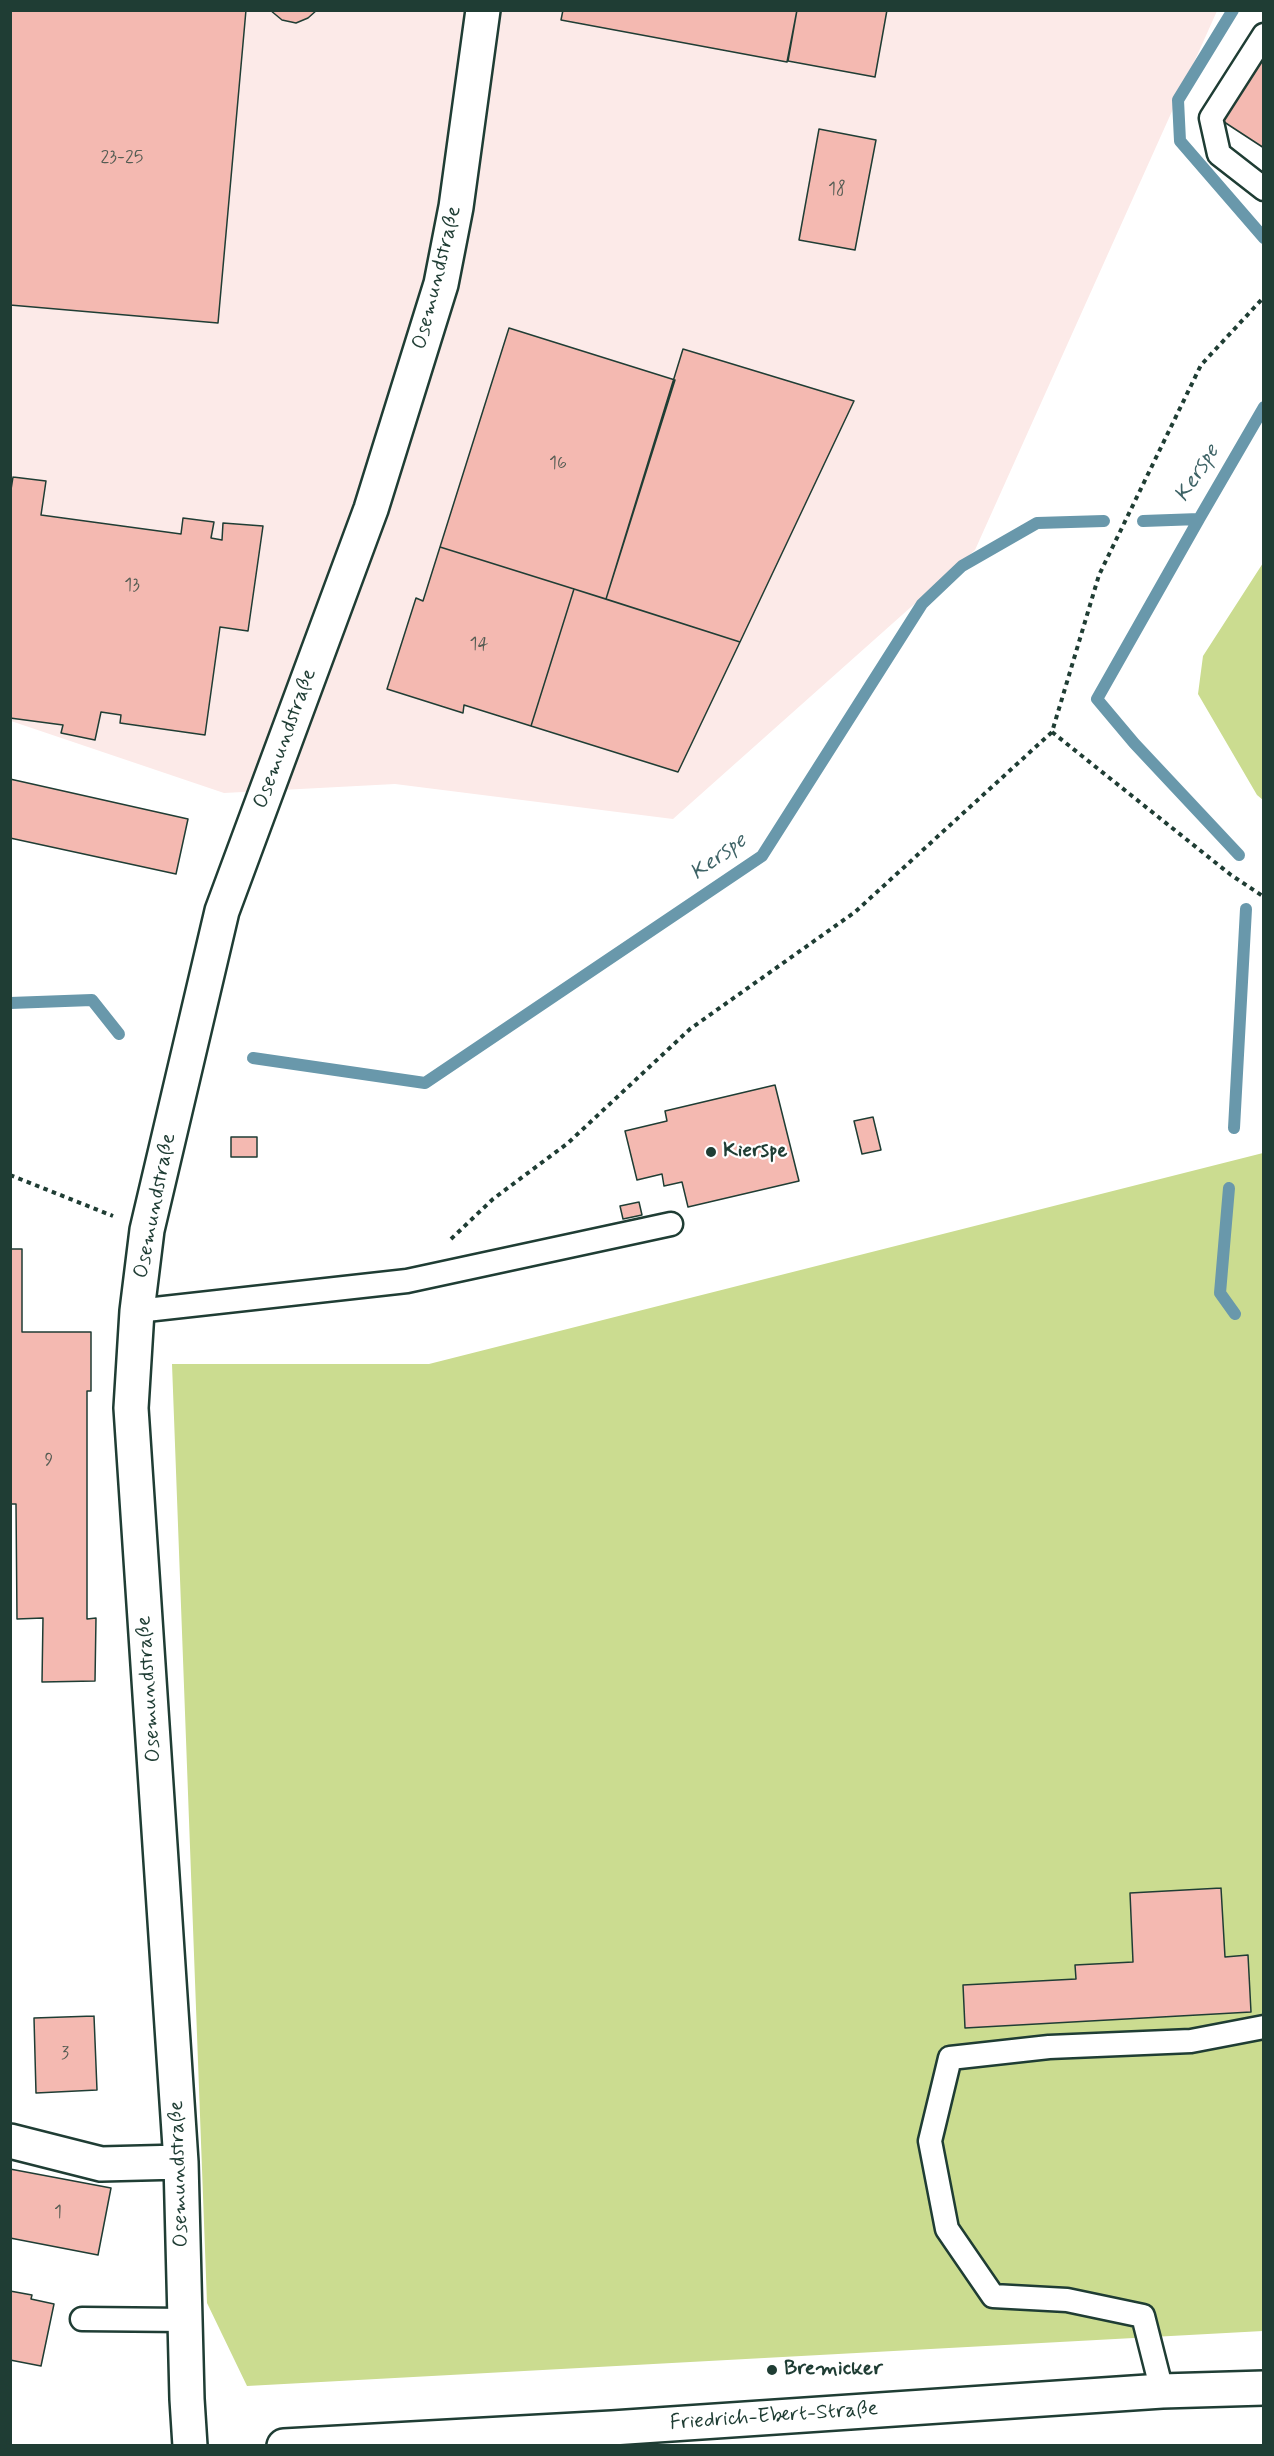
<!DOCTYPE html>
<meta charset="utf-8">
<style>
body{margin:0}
#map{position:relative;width:1274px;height:2456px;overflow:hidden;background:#fff;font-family:Mynerve,sans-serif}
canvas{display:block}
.frame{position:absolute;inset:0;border:12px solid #1f3d34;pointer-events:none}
</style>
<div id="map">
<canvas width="1274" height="2456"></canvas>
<div class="frame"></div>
</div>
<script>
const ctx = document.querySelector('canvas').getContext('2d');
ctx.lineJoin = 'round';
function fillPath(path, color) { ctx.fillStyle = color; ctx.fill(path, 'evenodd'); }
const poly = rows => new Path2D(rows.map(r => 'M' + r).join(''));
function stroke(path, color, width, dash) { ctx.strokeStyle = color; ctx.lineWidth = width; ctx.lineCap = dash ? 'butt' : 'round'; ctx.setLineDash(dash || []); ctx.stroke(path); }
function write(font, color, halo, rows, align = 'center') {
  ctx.font = font + ' Mynerve,sans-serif'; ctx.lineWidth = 4.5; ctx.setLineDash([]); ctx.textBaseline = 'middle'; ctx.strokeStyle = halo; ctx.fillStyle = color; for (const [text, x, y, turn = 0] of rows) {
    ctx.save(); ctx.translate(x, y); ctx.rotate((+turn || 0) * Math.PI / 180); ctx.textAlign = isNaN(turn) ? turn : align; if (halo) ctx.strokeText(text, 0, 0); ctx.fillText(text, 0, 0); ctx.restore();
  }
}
const built = poly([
 [11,11,1217,11,975,550,673,819,395,784,224,793,11,721]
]);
const green = poly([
 [1263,563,1263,800,1257,795,1198,694,1203,656],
 [1263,1153,1263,2331,247,2386,207,2303,172,1364,429,1364]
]);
const stream = poly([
 [1233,10,1178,100,1180,141,1264,238],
 [1199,519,1097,699,1134,743,1239,855],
 [1143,521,1199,519,1264,407],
 [10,1003,92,1000,119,1034],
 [253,1058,425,1083,762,856,922,604,962,566,1037,523,1104,521],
 [1234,1128,1246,909],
 [1229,1188,1220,1293,1235,1314]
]);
const building = poly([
 [10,10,246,10,218,323,10,305,10,10],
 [270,10,317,10,308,18,296,23,282,20,270,10],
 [563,10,797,10,787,62,561,20,563,10],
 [797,10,887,10,875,77,788,61,797,10],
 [1264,48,1264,148,1218,118,1264,48],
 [819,129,876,140,855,250,799,240,819,129],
 [509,328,675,380,606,599,440,547,509,328],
 [683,349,854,401,740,642,606,599,683,349],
 [13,477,46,481,41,515,181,534,183,518,214,522,211,538,222,540,223,523,263,526,248,631,220,627,205,735,120,723,121,715,101,712,95,740,61,733,63,725,10,718,10,496,13,477],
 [440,547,574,589,531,726,464,705,463,713,387,689,416,598,423,601,440,547],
 [574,589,740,642,678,772,531,726,574,589],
 [10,779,188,819,176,874,10,838,10,779],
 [775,1085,799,1181,688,1207,682,1182,664,1186,662,1174,637,1180,625,1131,667,1121,665,1111,775,1085],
 [873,1117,881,1150,862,1154,854,1121,873,1117],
 [231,1137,257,1137,257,1157,231,1157,231,1137],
 [639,1202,642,1215,623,1219,620,1206,639,1202],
 [10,1249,22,1249,22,1332,91,1332,91,1391,87,1391,87,1619,96,1618,95,1681,42,1682,43,1618,17,1619,16,1504,10,1504,10,1249],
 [1221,1888,1225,1957,1248,1955,1251,2012,965,2028,963,1985,1076,1979,1075,1965,1133,1962,1130,1893,1221,1888],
 [94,2016,97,2090,36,2093,34,2018,94,2016],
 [10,2169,111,2188,98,2255,10,2238,10,2169],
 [10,2291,32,2295,31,2299,54,2304,41,2366,10,2360,10,2291]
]);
const path = poly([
 [1052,732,1231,875,1264,897],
 [10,1175,113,1216],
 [451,1239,493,1199,568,1143,690,1029,855,912,1052,732,1099,575,1201,365,1264,297]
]);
const lane = poly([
 [1264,35,1211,118,1219,154,1264,189],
 [137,1311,407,1281,671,1224],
 [82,2319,185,2320],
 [1162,2391,1143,2316,1067,2300,993,2296,947,2229,930,2141,950,2058,1049,2047,1191,2041,1264,2027]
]);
const street = poly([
 [10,2141,101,2164,181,2162],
 [190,2446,187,2399,181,2162,131,1408,137,1311,147,1230,222,911,371,509,441,284,456,207,483,10]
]);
const secondary = poly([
 [284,2446,612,2428,1162,2391,1264,2388]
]);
const markers = [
 [711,1152,6,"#1f3d34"],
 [772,2370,6,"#1f3d34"]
];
const numberNames = [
 ["23-25",122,158],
 ["18",837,190],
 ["16",558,464],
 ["13",132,586],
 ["14",479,645],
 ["9",49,1461],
 ["3",65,2054],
 ["1",58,2213]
];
const streetNames = [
 ["Osemundstraße",438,278,-76],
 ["Osemundstraße",286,739,-70],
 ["Osemundstraße",156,1206,-79],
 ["Osemundstraße",150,1689,-94],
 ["Osemundstraße",180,2174,-92],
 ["Friedrich-Ebert-Straße",774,2417,-4]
];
const poiNames = [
 ["Kierspe",723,1152],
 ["Bremicker",784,2370]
];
const waterNames = [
 ["Kerspe",1198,474,-57],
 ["Kerspe",719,858,-36]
];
fillPath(built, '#fceae8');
fillPath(green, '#cbdc90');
stroke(stream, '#6998ab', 12);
fillPath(building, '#f4b9b1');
stroke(building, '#1f3d34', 1.5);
stroke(lane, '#1f3d34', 27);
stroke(street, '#1f3d34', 38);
stroke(secondary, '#1f3d34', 38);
stroke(path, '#1f3d34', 4, [4.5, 4.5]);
stroke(lane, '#fff', 22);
stroke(street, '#fff', 33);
stroke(secondary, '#fff', 33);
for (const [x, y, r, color] of markers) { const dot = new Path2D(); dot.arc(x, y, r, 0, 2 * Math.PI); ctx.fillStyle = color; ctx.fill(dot); stroke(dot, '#fff', 2); }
write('18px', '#545c53', null, numberNames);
write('21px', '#1f3d34', '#fff', streetNames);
write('bold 21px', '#1f3d34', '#fff', poiNames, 'left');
write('italic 22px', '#3e6366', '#fff', waterNames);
</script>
